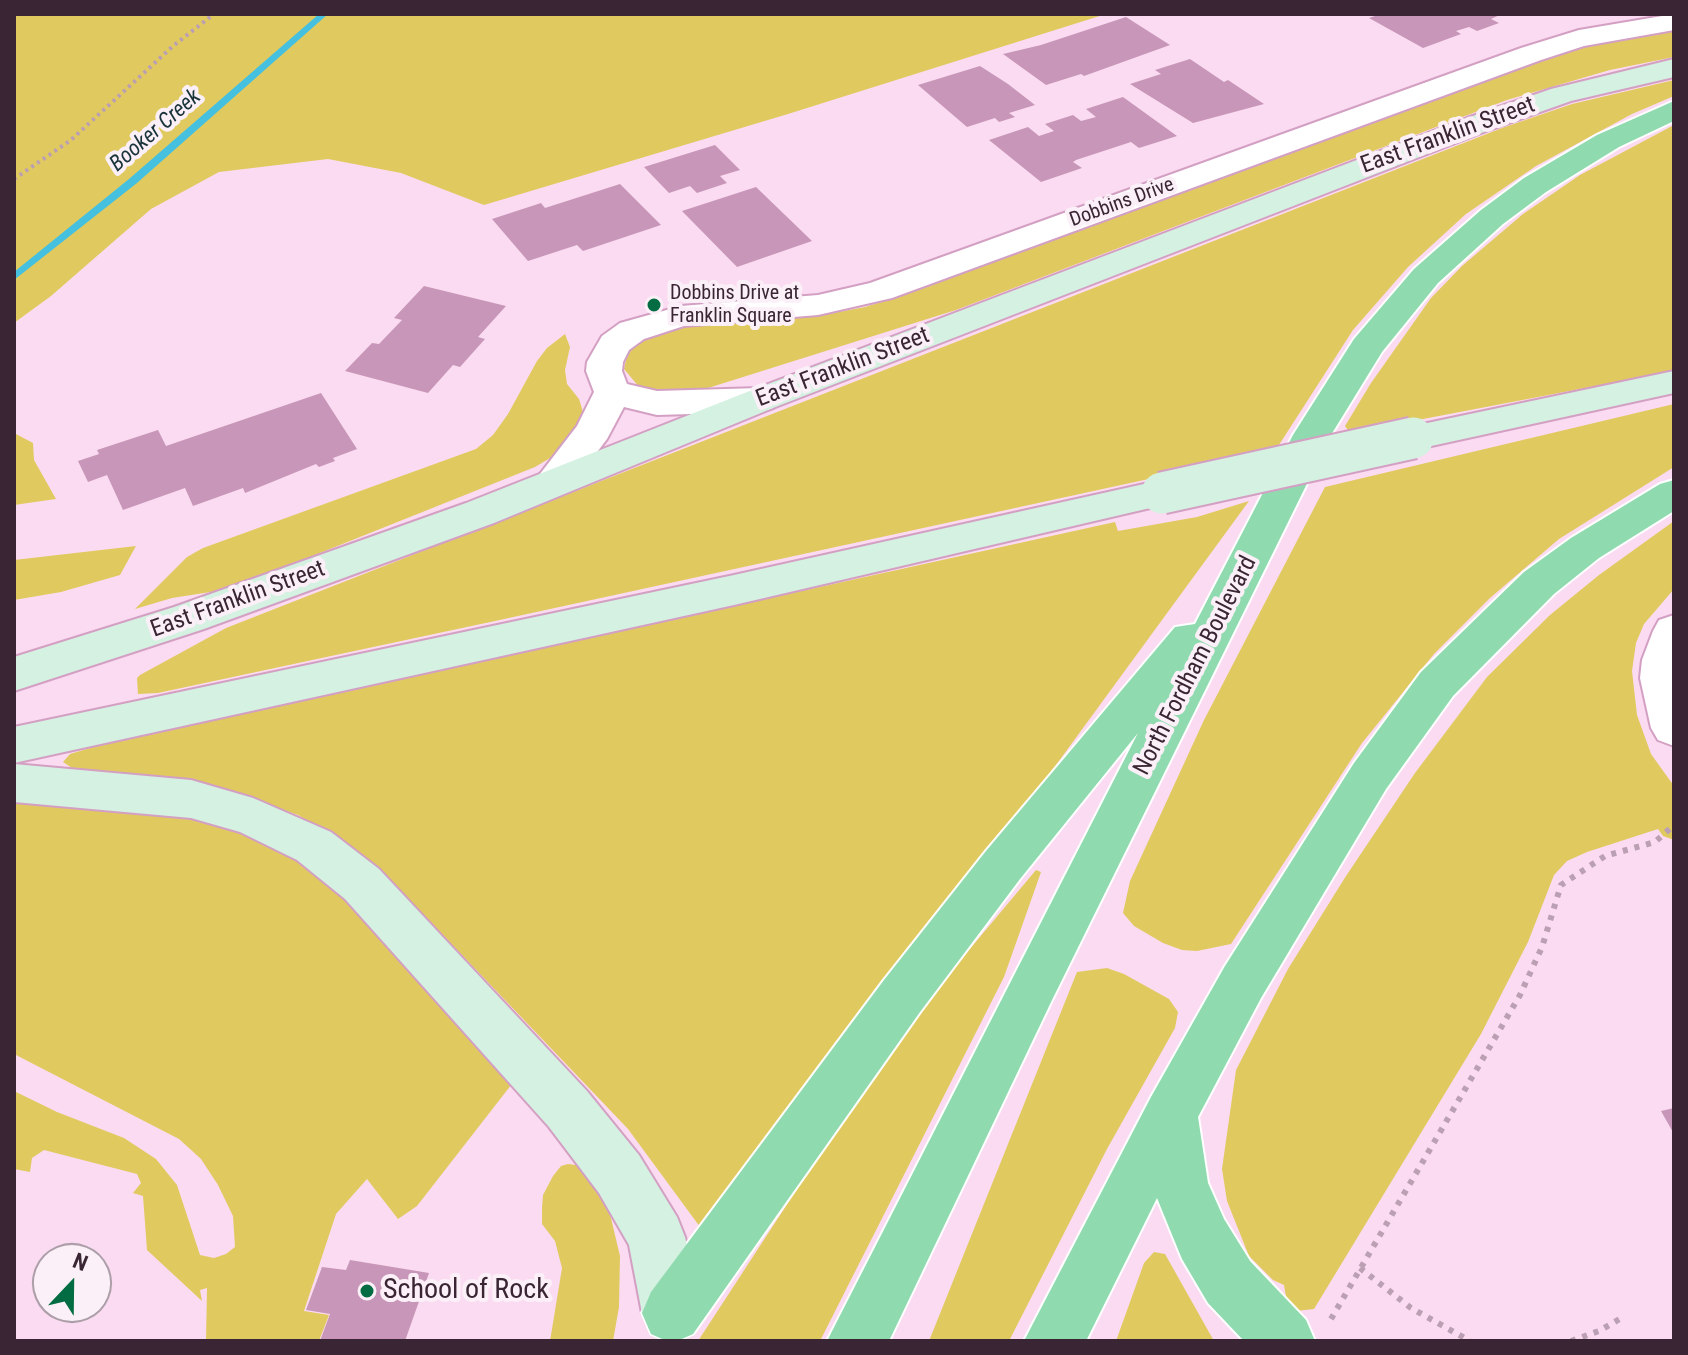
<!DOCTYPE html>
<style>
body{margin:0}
#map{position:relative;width:1688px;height:1355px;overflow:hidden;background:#fbdbf1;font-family:"Roboto Condensed",sans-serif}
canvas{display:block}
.frame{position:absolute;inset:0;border:16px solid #392533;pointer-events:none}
.north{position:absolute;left:32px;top:1243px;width:80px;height:80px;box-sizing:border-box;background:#fbf0f7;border:2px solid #ad9fa9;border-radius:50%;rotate:22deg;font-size:22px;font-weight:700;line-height:32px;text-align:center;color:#392533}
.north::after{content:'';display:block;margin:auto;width:28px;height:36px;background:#046c42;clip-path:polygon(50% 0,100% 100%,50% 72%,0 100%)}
</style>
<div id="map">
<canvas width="1688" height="1355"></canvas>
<div class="frame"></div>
<div class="north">N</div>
</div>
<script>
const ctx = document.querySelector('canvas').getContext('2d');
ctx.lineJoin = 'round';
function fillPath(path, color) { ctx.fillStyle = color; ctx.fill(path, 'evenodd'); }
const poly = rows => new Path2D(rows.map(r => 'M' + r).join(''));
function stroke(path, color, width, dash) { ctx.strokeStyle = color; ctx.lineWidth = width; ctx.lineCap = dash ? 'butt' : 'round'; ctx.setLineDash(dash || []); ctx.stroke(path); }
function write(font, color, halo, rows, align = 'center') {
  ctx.font = font + ' "Roboto Condensed",sans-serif'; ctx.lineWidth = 8; ctx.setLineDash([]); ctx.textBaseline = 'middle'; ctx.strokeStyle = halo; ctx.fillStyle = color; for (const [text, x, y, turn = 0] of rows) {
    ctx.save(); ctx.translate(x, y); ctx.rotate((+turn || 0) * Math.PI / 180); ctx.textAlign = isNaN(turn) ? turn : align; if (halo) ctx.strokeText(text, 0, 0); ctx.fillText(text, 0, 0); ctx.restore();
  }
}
const green = poly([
 [14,14,1106,14,788,114,484,205,401,173,328,159,219,172,151,209,51,296,14,323],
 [1674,29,1674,57,1610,70,1507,100,956,310,689,394,678,396,640,388,624,369,628,351,652,335,686,326,818,316,865,307,910,293,1534,60,1593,42],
 [1674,80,1674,96,1632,114,1536,166,1466,214,1408,267,1353,330,1277,448,1158,477,495,621,158,693,138,694,137,678,140,675,226,628,1502,128,1572,104],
 [1674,125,1674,371,1350,433,1345,426,1371,383,1431,298,1462,266,1523,214,1580,175],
 [565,334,570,347,565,370,567,384,579,399,583,412,580,423,557,454,535,467,230,589,172,598,135,609,187,557,203,548,476,449,493,435,508,414,537,361,547,348],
 [1674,404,1674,467,1559,539,1490,598,1434,654,1362,743,1231,944,1197,951,1182,950,1163,943,1134,926,1123,913,1130,881,1204,720,1325,487],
 [14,433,33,443,34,460,56,499,14,505],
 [1249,501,1037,791,703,1231,628,1129,399,889,351,847,298,815,230,792,170,778,72,768,63,762,70,754,97,746,1115,522,1118,531,1197,517],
 [1674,521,1674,589,1644,624,1636,643,1632,671,1637,715,1651,754,1674,786,1674,840,1663,836,1658,829,1587,852,1567,861,1554,875,1528,942,1481,1034,1314,1309,1296,1311,1286,1297,1284,1285,1273,1280,1249,1256,1227,1201,1222,1169,1236,1070,1288,969,1346,876,1415,773,1487,677,1550,615,1599,575],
 [136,546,120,575,61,592,14,600,14,560],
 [14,801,200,818,271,841,328,882,513,1069,515,1080,417,1206,398,1219,367,1179,336,1214,304,1311,329,1315,319,1341,206,1341,207,1288,200,1290,202,1301,147,1250,143,1196,133,1193,141,1183,137,1174,44,1150,32,1158,30,1172,14,1169,14,1091,57,1112,124,1138,156,1159,177,1185,200,1255,214,1258,226,1254,235,1247,233,1216,218,1185,201,1159,179,1139,14,1054],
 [1036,870,1041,872,1004,977,820,1341,698,1341,896,1037],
 [1107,968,1124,974,1169,999,1178,1012,1175,1028,1107,1149,1009,1341,929,1341,1077,972],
 [568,1164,576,1165,596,1183,610,1214,620,1256,619,1307,613,1341,550,1341,562,1268,555,1241,542,1224,542,1208,543,1195,553,1176,561,1166],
 [1154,1252,1165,1254,1214,1341,1116,1341,1144,1263]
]);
const stream = poly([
 [319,14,328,14,137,183,14,280,14,272,129,179,319,14]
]);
const building = poly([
 [1381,14,1502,14,1491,19,1499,23,1477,31,1469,27,1456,31,1461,34,1423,48,1369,18],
 [1126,17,1170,45,1084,76,1081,74,1046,85,1003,54,1041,45],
 [1190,59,1224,82,1228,80,1264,104,1193,123,1130,84,1161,74,1155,70],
 [980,66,1008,84,1035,105,1009,113,1015,117,999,122,995,118,967,127,918,85],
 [1123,97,1177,136,1139,148,1131,142,1076,160,1073,162,1082,168,1041,182,989,140,1028,127,1039,136,1054,131,1045,124,1073,115,1081,121,1096,117,1086,109],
 [715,145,740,170,720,176,727,183,697,193,690,186,669,193,644,167],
 [620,184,661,225,583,251,577,245,528,261,492,219,541,203,545,208],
 [756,187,812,241,737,267,682,211],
 [424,286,506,306,478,337,485,339,460,367,453,365,428,393,345,371,372,343,379,344,402,320,394,318],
 [321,393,357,449,333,458,335,461,319,467,316,464,245,493,243,488,193,506,185,488,123,510,107,475,88,482,78,461,99,454,97,450,158,430,166,446],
 [1674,1108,1674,1134,1661,1111],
 [350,1260,429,1273,405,1341,320,1341,330,1314,306,1310,322,1267,346,1270]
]);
const pathFar1 = poly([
 [14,179,71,140,173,46,214,14]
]);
const path = poly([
 [1360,1268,1411,1308,1470,1341],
 [1331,1319,1520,995,1542,947,1561,885,1605,856,1655,842,1674,825],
 [1571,1341,1599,1331,1623,1317]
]);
const minor = poly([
 [1674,14,1674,30,1584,46,1541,60,892,298,818,315,684,326,644,339,629,350,623,362,622,371,627,384,657,391,760,388,773,392,779,400,773,408,760,412,657,415,624,407,607,439,567,492,553,496,539,492,533,483,577,426,594,392,586,371,587,362,602,336,620,323,681,306,818,295,870,283,1521,48,1579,30,1674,14],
 [1674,615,1674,746,1658,740,1651,728,1640,678,1642,660,1653,631,1659,620,1674,615]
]);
const secondary = poly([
 [1674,59,1674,77,1571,101,1489,130,773,408,494,523,204,629,14,691,14,657,174,607,466,503,747,392,1467,118,1551,89,1674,59],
 [1674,371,1674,393,1413,450,1400,447,1394,438,1400,429,1413,426,1674,371],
 [1162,480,1176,484,1182,493,1176,502,734,605,14,763,14,727,734,575,1162,480],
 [14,764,191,780,253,798,331,832,379,869,587,1091,639,1155,677,1217,685,1237,702,1313,693,1334,677,1341,667,1341,651,1334,642,1313,629,1245,599,1193,549,1127,345,899,297,860,240,832,191,818,14,802,14,764]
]);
const trunk = poly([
 [1674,101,1674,121,1619,147,1546,192,1503,224,1438,283,1382,352,1331,435,1052,1000,889,1341,827,1341,1138,733,1020,879,920,1012,693,1334,677,1341,667,1341,651,1334,642,1313,651,1292,884,980,986,851,1175,627,1195,624,1293,435,1354,339,1414,269,1481,210,1524,178,1597,135,1674,101],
 [1674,480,1674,511,1599,558,1554,594,1453,696,1386,789,1261,998,1198,1117,1208,1183,1224,1219,1250,1261,1306,1320,1315,1341,1244,1341,1208,1303,1182,1259,1157,1198,1086,1341,1024,1341,1151,1097,1225,966,1354,763,1421,672,1524,572,1571,538,1660,484,1674,480]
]);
const secondaryBridge = poly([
 [1162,493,1413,438]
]);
const markers = [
 [654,305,8,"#046c42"],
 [367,1291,8,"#046c42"]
];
const farStreetnames = [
 ["Dobbins Drive",1122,203,-20]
];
const farPoinames = [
 ["Dobbins Drive at",670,294],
 ["Franklin Square",670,317]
];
const farWaternames = [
 ["Booker Creek",156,131,-41]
];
const streetNames = [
 ["East Franklin Street",1448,136,-20],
 ["East Franklin Street",843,368,-21],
 ["East Franklin Street",238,600,-20],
 ["North Fordham Boulevard",1196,666,-63]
];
const nearPoinames = [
 ["School of Rock",383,1291]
];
fillPath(green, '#e0ca5f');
fillPath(stream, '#46c0df');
fillPath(building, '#c896b8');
stroke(minor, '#d3a0c3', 4);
stroke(secondary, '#d3a0c3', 4);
stroke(trunk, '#fff', 4);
stroke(pathFar1, '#bb9fb2', 4, [3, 4]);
stroke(path, '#bb9fb2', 6, [5, 7]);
fillPath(minor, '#fff');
fillPath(secondary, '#d5f1e2');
fillPath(trunk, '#90dab0');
stroke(secondaryBridge, '#d3a0c3', 45, []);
stroke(secondaryBridge, '#d5f1e2', 41);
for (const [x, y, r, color] of markers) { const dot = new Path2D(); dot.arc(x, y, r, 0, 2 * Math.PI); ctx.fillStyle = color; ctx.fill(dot); stroke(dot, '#fbf0f7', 3); }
write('20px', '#392533', '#fbf0f7', farStreetnames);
write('20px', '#392533', '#fbf0f7', farPoinames, 'left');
write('italic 22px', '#19333a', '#fbf0f7', farWaternames);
write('24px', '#392533', '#fbf0f7', streetNames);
write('28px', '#392533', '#fbf0f7', nearPoinames, 'left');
</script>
